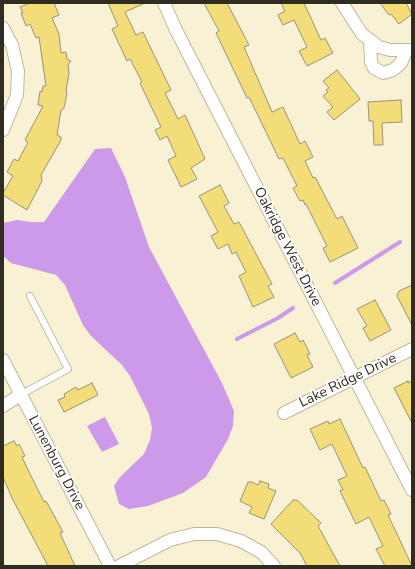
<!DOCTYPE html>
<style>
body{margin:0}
#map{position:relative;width:415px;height:569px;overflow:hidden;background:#f8f1d4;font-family:"Nunito Sans",sans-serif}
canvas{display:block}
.frame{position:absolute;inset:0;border:4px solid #2f2c21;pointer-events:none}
</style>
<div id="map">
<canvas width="415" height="569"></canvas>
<div class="frame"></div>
</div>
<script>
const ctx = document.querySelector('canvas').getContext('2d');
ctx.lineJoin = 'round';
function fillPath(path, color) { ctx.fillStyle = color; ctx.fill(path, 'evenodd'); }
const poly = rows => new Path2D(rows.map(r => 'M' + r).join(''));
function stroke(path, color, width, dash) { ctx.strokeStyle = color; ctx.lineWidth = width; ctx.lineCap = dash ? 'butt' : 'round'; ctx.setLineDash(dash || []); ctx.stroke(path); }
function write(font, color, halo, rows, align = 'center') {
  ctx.font = font + ' "Nunito Sans",sans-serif'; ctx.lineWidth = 4; ctx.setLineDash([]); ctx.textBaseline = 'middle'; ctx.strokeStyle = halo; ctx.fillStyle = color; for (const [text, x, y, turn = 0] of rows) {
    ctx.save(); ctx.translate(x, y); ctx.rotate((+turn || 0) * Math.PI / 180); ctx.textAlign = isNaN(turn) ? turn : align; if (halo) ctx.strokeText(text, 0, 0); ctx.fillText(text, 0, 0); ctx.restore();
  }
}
const water = poly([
 [111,148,125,177,149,247,222,383,234,411,233,426,228,439,206,477,183,493,148,506,129,509,119,504,114,486,120,477,144,454,150,440,152,428,149,414,130,376,122,365,91,336,83,325,65,285,56,275,11,263,3,256,3,223,17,220,31,222,44,222,95,149],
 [105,417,119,444,102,452,87,426]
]);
const stream = poly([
 [335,283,400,242],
 [237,339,278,318,293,308]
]);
const building = poly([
 [30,3,54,3,59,15,52,18,59,34,61,53,66,52,67,59,71,61,68,65,69,73,66,91,67,92,66,98,64,108,61,110,57,135,61,137,61,140,41,175,42,181,27,210,3,195,3,193,13,176,7,172,14,159,18,161,28,142,25,140,43,106,38,105,40,91,42,92,43,86,46,86,39,37,36,38,30,24,26,26,21,13,23,13,20,7,30,3],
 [108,3,145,3,125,12,136,35,143,32,171,90,165,93,178,119,185,115,205,159,191,168,197,179,181,187,168,160,176,156,167,136,160,140,155,130,161,127,140,83,142,82,130,59,127,61,112,29,118,26,108,3],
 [204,3,227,3,249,45,244,47,272,112,283,107,300,144,305,141,313,157,305,161,313,178,315,177,337,219,342,216,358,248,330,262,323,248,327,246,306,204,305,205,303,200,300,201,293,188,297,186,283,158,279,159,249,97,247,98,216,33,219,31,204,3],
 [281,3,304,3,321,40,325,38,333,53,307,66,299,51,307,47,294,20,283,25,278,15,285,11,281,3],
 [380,3,406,3,412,14,399,24,391,14,389,15,380,3],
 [337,70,360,99,334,120,327,112,333,107,323,96,328,92,326,90,329,88,323,81,337,70],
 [401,100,402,122,382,123,383,145,374,145,373,121,369,121,368,102,401,100],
 [220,185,229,203,224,206,234,224,239,222,272,284,268,286,274,297,253,307,239,276,246,272,236,252,232,254,228,244,218,249,211,236,218,232,199,196,220,185],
 [412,285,412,325,397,296,399,291,412,285],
 [375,300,391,330,370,341,363,328,367,326,357,309,375,300],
 [295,333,300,342,303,340,310,354,307,355,313,367,291,378,274,344,295,333],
 [408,381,408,383,412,381,412,423,394,388,408,381],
 [92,383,98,395,64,412,58,400,65,397,64,394,76,387,78,390,92,383],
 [340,419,363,468,365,467,381,501,384,500,391,514,388,515,412,566,385,566,376,549,383,546,369,517,356,524,340,491,343,490,338,480,347,476,332,444,320,450,310,429,328,421,329,424,340,419],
 [14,441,17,446,19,444,25,456,22,457,29,472,44,502,46,501,63,532,60,533,75,566,48,566,12,498,3,477,3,446,14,441],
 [260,481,269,484,268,488,276,491,264,519,249,513,252,507,240,501,248,482,252,482,258,485,260,481],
 [293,500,297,500,321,523,318,526,340,566,307,566,300,553,271,524,293,500]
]);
const service = poly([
 [20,395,68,369,30,296]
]);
const minor = poly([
 [164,3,176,30,412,490],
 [342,3,362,34,379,47,390,50,412,50],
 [3,28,12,45,18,71,17,95,3,130],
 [370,40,371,62,374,68,383,73,393,70,401,63,406,51],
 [3,360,110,566],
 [3,406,20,395],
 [284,413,412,349],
 [119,566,170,540,194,534,217,534,241,541,261,552,274,566]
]);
const streetNames = [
 ["Oakridge West Drive",287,247,63],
 ["Lake Ridge Drive",348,381,-26],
 ["Lunenburg Drive",56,463,62]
];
fillPath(water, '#cd99e9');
stroke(stream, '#cd99e9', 4);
fillPath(building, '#f3dd79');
stroke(building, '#989277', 1);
stroke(service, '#bfb99c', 8);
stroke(minor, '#bfb99c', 14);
stroke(service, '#fff', 6);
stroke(minor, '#fff', 12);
write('14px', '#2f2c21', '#fff', streetNames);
</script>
